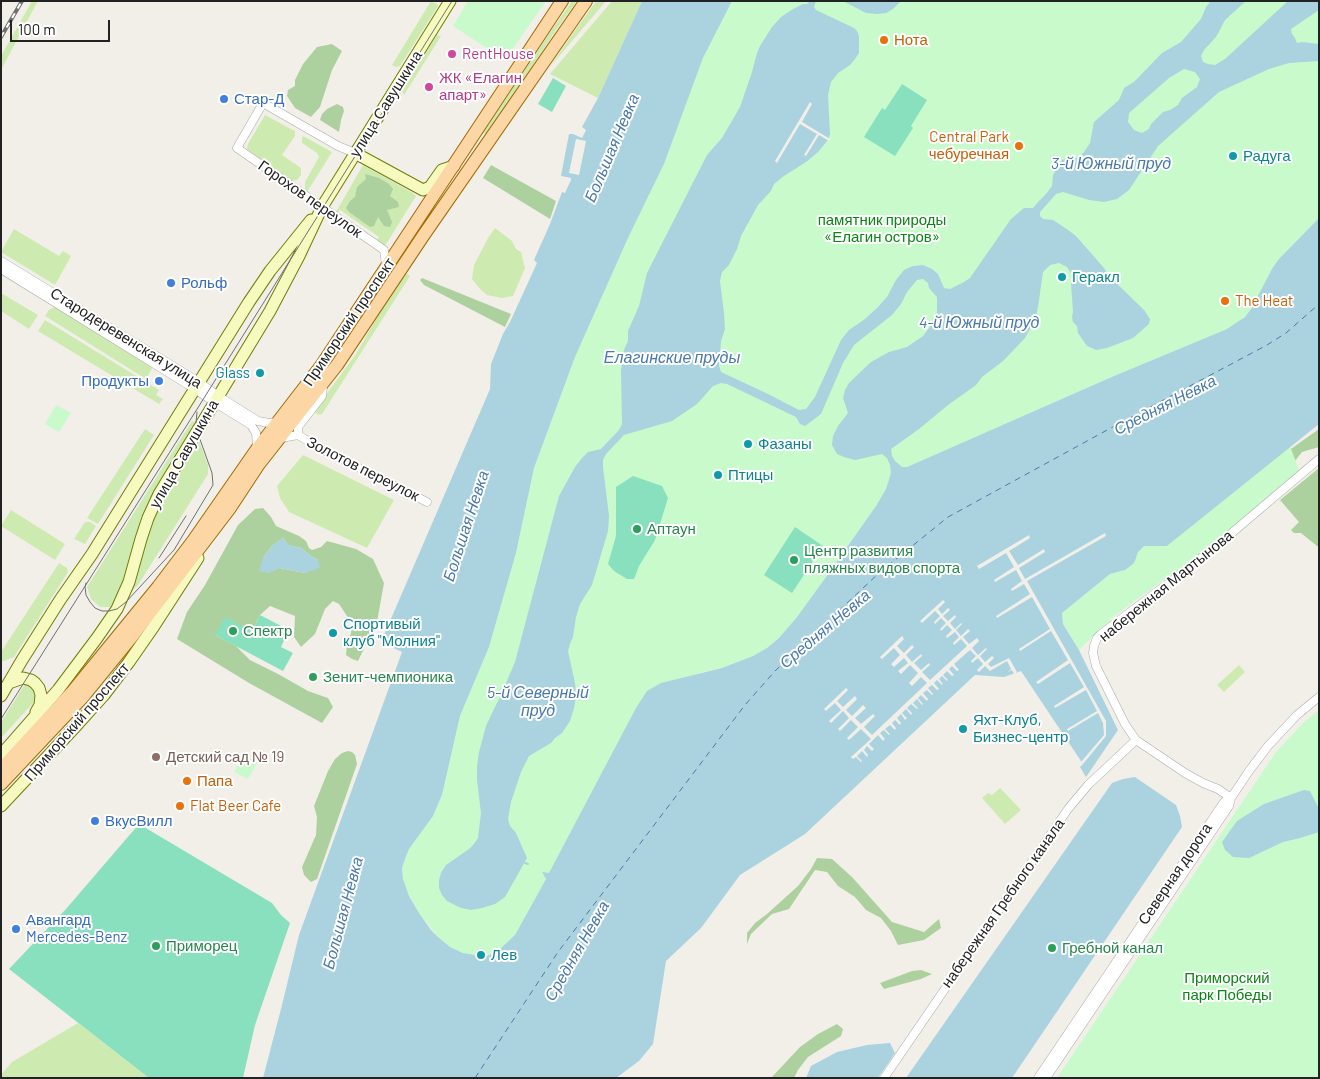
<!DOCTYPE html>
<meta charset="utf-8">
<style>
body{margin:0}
#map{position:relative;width:1320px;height:1079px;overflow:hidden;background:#f2efe9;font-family:Barlow,sans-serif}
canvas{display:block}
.frame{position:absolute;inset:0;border:2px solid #222;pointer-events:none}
.scale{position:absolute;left:10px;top:20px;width:100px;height:22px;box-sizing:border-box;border:2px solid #222;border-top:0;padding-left:6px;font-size:15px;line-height:18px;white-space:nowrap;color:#222;-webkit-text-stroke:4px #fff;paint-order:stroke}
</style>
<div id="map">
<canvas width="1320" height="1079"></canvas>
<div class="frame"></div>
<div class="scale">100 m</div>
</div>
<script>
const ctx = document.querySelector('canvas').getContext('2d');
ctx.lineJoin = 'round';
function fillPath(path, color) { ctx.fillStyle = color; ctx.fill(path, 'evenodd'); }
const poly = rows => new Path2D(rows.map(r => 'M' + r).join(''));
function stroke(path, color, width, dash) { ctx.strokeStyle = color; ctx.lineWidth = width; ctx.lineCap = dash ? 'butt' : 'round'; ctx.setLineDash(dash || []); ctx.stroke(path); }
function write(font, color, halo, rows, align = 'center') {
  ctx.font = font + ' Barlow,sans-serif'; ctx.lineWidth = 4; ctx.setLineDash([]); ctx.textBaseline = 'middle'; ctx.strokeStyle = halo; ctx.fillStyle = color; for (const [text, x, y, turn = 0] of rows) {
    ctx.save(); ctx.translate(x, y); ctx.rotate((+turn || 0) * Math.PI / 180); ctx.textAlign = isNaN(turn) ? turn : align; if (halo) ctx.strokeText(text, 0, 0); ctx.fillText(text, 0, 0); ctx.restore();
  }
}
const grass = poly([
 [32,1,38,1,1,70,1,56],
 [431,1,437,4,438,6,400,66,396,67,392,65],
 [572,1,577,1,556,30,487,135,483,133,553,28],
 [596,1,606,1,550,67,569,39],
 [612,1,642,1,598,98,550,74],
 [437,35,441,36,404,95,402,91],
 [265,115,295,131,295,136,282,155,301,168,301,175,297,180,290,181,248,150,247,147,248,144],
 [303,136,332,152,307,192,305,189,305,182,319,157,317,153,302,143,302,138],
 [363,165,413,193,416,196,385,246,376,241,379,237,340,210,337,214,336,212],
 [495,228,512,241,516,249,521,252,525,268,513,296,502,298,487,295,480,289,472,279,474,265,488,238],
 [14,229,59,256,63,251,71,256,55,285,1,252],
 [406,273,410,276,322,414,318,415,314,411,356,354,383,307],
 [1,293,38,315,29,329,1,311],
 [55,307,153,367,146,379,45,316,49,310],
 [45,320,159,390,156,395,163,399,159,404,38,331],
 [192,421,194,422,195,426,160,481,148,503,140,523,125,580,119,593,111,607,100,607,91,599,87,587],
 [145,429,154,435,98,524,87,518],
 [198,438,208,465,208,474,138,585,129,594,143,548,158,507],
 [303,455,394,500,367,548,289,512,280,498,277,486],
 [11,510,65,544,55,560,1,526],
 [85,522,90,522,96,526,85,544,74,539],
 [59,563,67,568,68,572,14,657,1,662,1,652],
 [1239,665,1245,672,1224,692,1217,685],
 [25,684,29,685,33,689,35,697,33,703,1,738,1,722],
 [1000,788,1021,810,1005,824,982,798,988,793,992,795],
 [78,1023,149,1078,1,1078,1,1075,12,1062]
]);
const forest = poly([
 [332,44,342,51,332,70,320,107,311,117,295,108,287,96,288,90,295,86,295,80,303,64,317,47],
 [337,104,343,107,344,111,341,120,339,132,320,120,322,114,327,109],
 [491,165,556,201,550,219,483,178],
 [365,174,379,178,389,184,393,189,390,196,398,202,399,207,387,210,392,222,390,227,384,226,378,217,374,226,370,227,349,212,346,208,350,201,355,197,357,187,366,179],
 [422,278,511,314,505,327,424,285,420,280],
 [1319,429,1319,447,1302,452,1295,461,1288,451],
 [1319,468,1319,546,1317,546,1301,533,1294,533,1291,530,1299,522,1280,500],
 [263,508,271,517,276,526,299,536,306,541,309,548,312,550,321,547,327,541,356,549,373,559,384,583,377,622,358,661,352,659,346,655,347,645,351,633,352,619,347,616,339,604,333,601,325,609,315,634,301,647,294,637,295,616,270,606,260,615,252,631,215,635,236,646,250,660,280,675,308,691,328,698,333,707,322,723,249,683,177,639,187,612,205,585,238,525,255,509],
 [283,538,288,545,301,548,308,554,318,560,305,573,280,568,263,558,272,546],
 [348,751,352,752,355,755,357,764,317,879,311,882,304,875,302,867,316,835,317,817,314,806,328,771,335,759,342,753],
 [817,858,832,859,852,877,892,922,924,932,939,919,941,928,924,940,898,945,891,931,881,918,866,910,855,897,838,886,827,872,815,870,789,909,772,914,751,934,747,944,747,933,755,923,767,914,798,886,811,869],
 [921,970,932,974,921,979,884,989,880,983,912,971],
 [837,1024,843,1029,841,1036,808,1057,798,1070,794,1078,771,1078,800,1047,818,1034]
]);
const park = poly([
 [468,1,546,1,505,60,453,26],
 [732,1,1319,1,1319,218,1278,260,1272,270,1251,309,1245,317,1237,324,1227,329,1114,376,907,467,902,467,891,473,886,489,876,506,821,584,797,617,779,638,767,648,753,656,722,668,699,673,549,873,542,873,546,879,515,935,501,948,489,955,481,956,463,953,450,947,438,937,419,913,405,888,403,879,402,868,405,859,409,849,433,816,442,795,460,716,489,647,516,553,534,468,575,357,628,238,664,164,703,58],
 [56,405,71,413,59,432,45,424],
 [1290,446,1299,470,1188,564,1166,580,1165,579,1110,619,1111,621,1094,635,1079,650,1063,624,1062,613,1110,574,1125,570,1135,561,1138,552,1144,546,1167,546],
 [1319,710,1319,1078,1057,1078,1276,752,1304,722],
 [244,754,258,762,248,779,234,772]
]);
const pitch = poly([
 [553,78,566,86,552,112,538,104],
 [902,84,927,100,911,126,913,128,895,156,864,137,882,108,885,110],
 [633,476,662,486,668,498,655,540,639,566,634,579,627,579,614,571,608,564,616,536,616,487],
 [795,527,823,546,792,593,764,575],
 [260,615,289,630,281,647,293,653,283,671,215,635,225,617,252,631],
 [139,824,272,903,281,915,290,923,255,1025,243,1078,149,1078,9,969,66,909]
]);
const water = poly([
 [642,1,732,1,703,58,664,164,628,238,575,357,534,468,516,553,489,647,460,716,442,795,433,816,409,849,405,859,402,868,403,879,409,896,419,913,431,930,438,937,450,947,463,953,481,956,489,955,501,948,515,935,546,879,542,872,549,873,636,708,647,691,661,683,722,668,753,656,767,648,779,638,797,617,821,584,876,506,886,489,891,473,890,465,887,458,882,454,855,460,844,457,837,454,832,445,833,436,838,426,848,413,843,398,845,390,849,383,871,362,889,352,907,347,923,336,932,324,937,312,937,297,929,288,928,283,923,279,917,280,907,292,901,304,892,315,854,345,843,363,821,414,805,426,800,424,796,417,727,384,721,383,713,386,697,404,672,421,624,435,606,454,603,460,603,467,609,516,608,531,592,585,580,604,576,617,573,637,570,644,568,651,575,683,576,697,574,708,570,721,562,733,555,738,551,743,529,756,521,772,511,802,508,819,510,826,516,833,527,858,505,897,495,904,482,908,471,910,461,908,447,901,442,895,439,888,439,880,441,873,446,865,469,849,474,844,478,838,481,813,477,780,477,766,479,752,486,726,493,711,501,695,515,662,559,496,575,467,582,458,588,452,601,449,619,430,622,424,621,371,624,350,628,341,628,331,639,306,647,273,707,155,722,138,740,107,752,72,757,53,760,46,772,27,781,17,793,9,803,4,807,4,810,1,816,1,814,7,816,10,854,28,857,31,859,36,859,53,855,59,850,65,838,73,831,82,828,95,830,134,828,140,818,152,806,162,784,176,774,184,771,191,758,205,741,236,737,249,729,265,722,272,720,281,724,313,725,329,721,341,719,366,721,372,766,393,799,410,806,409,815,397,841,340,849,330,865,319,877,308,887,297,896,280,904,270,913,266,923,265,932,269,938,274,944,288,950,289,964,282,970,278,1011,219,1024,208,1033,208,1040,200,1046,194,1052,186,1053,175,1062,160,1068,158,1078,158,1084,152,1090,143,1094,122,1119,100,1124,88,1134,82,1162,53,1181,42,1201,19,1206,7,1211,1,1246,1,1225,20,1216,37,1204,50,1201,56,1203,62,1208,64,1215,65,1225,59,1288,1,1319,1,1319,10,1291,29,1292,34,1295,38,1297,43,1302,42,1319,44,1319,61,1289,63,1269,69,1219,92,1158,146,1129,190,1117,199,1104,202,1089,200,1063,192,1056,194,1040,212,1040,216,1043,219,1053,220,1068,230,1076,236,1104,268,1108,275,1144,310,1150,319,1149,324,1133,338,1107,348,1096,350,1087,346,1078,333,1077,326,1073,322,1072,317,1073,312,1071,284,1072,275,1067,267,1059,263,1050,265,1043,272,1038,307,1035,320,1025,338,1003,361,982,377,976,385,948,405,919,429,891,449,892,456,895,461,902,467,907,467,1114,376,1227,329,1245,317,1251,309,1272,269,1278,260,1319,218,1319,424,1167,546,1144,546,1138,552,1135,561,1133,564,1125,570,1110,574,1062,613,1063,624,1079,650,1118,730,1086,777,1080,767,1083,764,1021,671,1004,677,975,675,805,834,740,875,701,928,666,961,653,1044,639,1061,616,1078,263,1078,282,1005,299,935,402,652,381,642,490,389,491,364,503,334,510,322,537,263,534,260,550,224,562,192,565,193,571,180,571,178,561,176,569,134,573,134,582,138,586,130,582,127,598,98],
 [1184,69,1195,72,1200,79,1197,87,1182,98,1178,105,1170,110,1163,112,1151,124,1149,129,1142,133,1134,130,1128,122,1129,113,1169,78],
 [843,1,901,1,893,9,886,13,877,14,866,13],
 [283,538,288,545,301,548,308,554,318,560,320,568,305,573,280,568,269,573,259,571,263,558,272,546],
 [1135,777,1176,805,1180,816,1182,827,1012,1078,906,1078,1112,783,1123,779],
 [1304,790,1310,791,1319,809,1319,832,1300,838,1283,842,1249,858,1233,857,1225,850,1222,842,1237,821,1264,804],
 [890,1043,895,1053,878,1078,806,1078,811,1066,837,1052,867,1045]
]);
const pier = poly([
 [810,102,812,104,802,122,830,139,829,141,819,135,806,156,804,155,817,134,800,124,777,163,775,161],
 [576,139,586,141,579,175,569,173],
 [1105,533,1106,536,1027,581,1106,721,1106,736,1083,764,1081,762,1104,735,1103,723,1098,713,1068,731,1067,729,1097,711,1086,690,1055,708,1054,706,1084,687,1070,663,1038,684,1036,682,1068,660,1051,631,1020,651,1019,649,1050,629,1032,597,997,618,996,616,1030,594,1024,584,1012,591,1011,589,1022,581,1016,570,995,582,994,580,1014,567,1006,553,979,569,977,566,1029,535,1030,538,1009,551,1018,565,1044,549,1045,552,1019,568,1025,579],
 [943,600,945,602,938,609,942,614,948,608,950,610,943,616,948,621,955,615,956,617,950,623,955,629,961,623,962,624,956,630,961,636,968,629,970,631,963,637,969,644,977,638,979,641,972,648,978,655,986,648,987,649,980,656,985,662,992,656,994,658,988,664,991,667,1009,658,1017,672,1014,674,1012,670,1008,672,1011,669,1007,661,990,671,985,666,979,672,977,670,983,664,978,658,972,663,971,661,976,656,970,650,954,664,959,670,957,671,952,666,949,669,954,675,952,676,947,671,943,675,948,680,947,681,942,676,939,679,943,684,942,685,937,680,934,683,939,689,937,690,932,685,928,688,933,694,932,695,927,690,923,693,928,699,927,701,921,695,918,698,923,704,922,705,917,699,913,703,918,708,917,709,911,704,907,708,912,713,911,715,906,709,902,713,907,718,905,720,901,714,897,718,901,723,900,725,895,720,892,723,896,728,895,730,890,725,885,729,890,734,889,735,884,730,880,733,885,739,883,741,878,735,869,744,874,749,872,751,867,746,864,750,868,755,867,757,862,751,857,756,862,761,861,762,856,757,853,759,851,757,871,739,861,729,849,740,847,738,858,727,851,720,840,731,838,729,849,718,843,711,831,723,829,721,841,710,835,703,826,711,824,709,846,688,848,690,837,701,843,707,855,696,857,699,846,710,852,716,863,705,866,708,855,718,861,724,873,714,875,716,864,727,872,735,927,683,921,677,912,686,909,683,918,673,910,665,901,674,898,671,908,663,904,658,894,667,891,664,900,655,894,648,882,659,880,657,902,636,904,639,897,646,904,653,912,645,914,647,906,655,912,662,921,654,922,656,914,663,921,670,929,663,930,665,922,672,930,680,967,646,961,639,954,645,953,643,959,637,955,632,947,638,946,636,952,630,947,625,941,631,940,629,946,623,941,618,935,624,934,622,940,616,935,611,922,623,920,621]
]);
const stream = poly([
 [525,863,528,864]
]);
const ferry = poly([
 [475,1078,558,952,745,705,775,671,879,573,948,517,1109,429,1267,345,1286,333,1319,304]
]);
const street = poly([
 [355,153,338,146,263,103,237,148,384,250,386,265],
 [1,261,199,382,218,396,258,421,269,423,278,422],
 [1,269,195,389,214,402,251,425,256,433,257,449],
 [298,435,323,450,427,502],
 [281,438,298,435,298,427,322,396,323,386],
 [1231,798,1218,789,1203,783,1185,773,1136,740,1125,724,1096,666,1093,653,1094,646,1097,638,1101,634,1186,570,1227,537,1319,459],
 [884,1078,1068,809,1088,785,1136,740],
 [1038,1078,1224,802,1231,798],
 [1046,1078,1229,806,1231,798,1249,771,1268,746,1282,731,1297,715,1319,697]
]);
const secondary = poly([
 [355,153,423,190,430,187,442,170,454,166],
 [9,683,23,678,31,680,35,683,39,688,41,695,40,705,36,712],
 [1,696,22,660,60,600,92,554,249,302,270,271,311,220],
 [1,755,58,690,97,638,117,609,129,582,141,539,148,518,159,494,270,311,299,256,322,207,450,1],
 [1,806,76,726,104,695,129,662,154,626,198,558]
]);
const primary = poly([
 [1,769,73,691,158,587,193,541,257,449,321,366,562,1],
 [1,784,82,698,130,639,230,508,259,464,337,365,423,236,586,1]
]);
const tram = poly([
 [159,558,186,516],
 [86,583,85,587,86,595,90,602,95,608,102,611,109,611,117,609,126,602,174,550,213,485,212,473,197,431,196,423,197,412],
 [1,719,199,406,452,1]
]);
const rail = poly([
 [1,37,22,1]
]);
const markers = [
 [884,40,5,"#e8710a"],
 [452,54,5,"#d1479c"],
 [429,87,5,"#d1479c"],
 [224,99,5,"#3f7fe0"],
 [1019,146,5,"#e8710a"],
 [1233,156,5,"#0f9aa8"],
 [1062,277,5,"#0f9aa8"],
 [171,283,5,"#3f7fe0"],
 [1225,301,5,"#e8710a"],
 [260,373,5,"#0f9aa8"],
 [159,381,5,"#3f7fe0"],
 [748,444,5,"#0f9aa8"],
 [718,475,5,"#0f9aa8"],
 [637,529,5,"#2e9e5b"],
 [794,560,5,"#2e9e5b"],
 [233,631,5,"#2e9e5b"],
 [333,633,5,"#0f9aa8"],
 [313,677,5,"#2e9e5b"],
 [963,729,5,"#0f9aa8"],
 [156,757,5,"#8d6e63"],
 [187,781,5,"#e8710a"],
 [180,806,5,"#e8710a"],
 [95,821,5,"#3f7fe0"],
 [16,929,5,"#3f7fe0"],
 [156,946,5,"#2e9e5b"],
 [1052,948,5,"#2e9e5b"],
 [481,955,5,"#0f9aa8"]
];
const foodNames = [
 ["Нота",894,40],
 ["Central Park",1009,137,"right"],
 ["чебуречная",1009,154,"right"],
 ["The Heat",1235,301],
 ["Папа",197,781],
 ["Flat Beer Cafe",190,806]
];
const hotelNames = [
 ["RentHouse",462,54],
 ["ЖК «Елагин",439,78],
 ["апарт»",439,95]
];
const shopNames = [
 ["Стар-Д",234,99],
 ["Рольф",181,283],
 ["Продукты",149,381,"right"],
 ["ВкусВилл",105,821],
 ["Авангард",26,920],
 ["Mercedes-Benz",26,937]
];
const streetNames = [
 ["улица Савушкина",386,104,-58],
 ["Горохов переулок",310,199,35],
 ["Приморский проспект",349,322,-56],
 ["Стародеревенская улица",126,338,32],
 ["улица Савушкина",184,454,-60],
 ["Золотов переулок",363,469,27],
 ["набережная Мартынова",1166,586,-39],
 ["Приморский проспект",77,722,-49],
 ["Северная дорога",1175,874,-56],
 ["набережная Гребного канала",1003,903,-55]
];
const cultureNames = [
 ["Радуга",1243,156],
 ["Геракл",1072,277],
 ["Glass",250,373,"right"],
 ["Фазаны",758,444],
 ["Птицы",728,475],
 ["Спортивый",343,624],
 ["клуб \"Молния\"",343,641],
 ["Яхт-Клуб,",973,720],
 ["Бизнес-центр",973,737],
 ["Лев",491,955]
];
const parkNames = [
 ["памятник природы",882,220],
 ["«Елагин остров»",882,237],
 ["Приморский",1227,978],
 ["парк Победы",1227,995]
];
const leisureNames = [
 ["Аптаун",647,529],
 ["Центр развития",804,551],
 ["пляжных видов спорта",804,568],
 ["Спектр",243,631],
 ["Зенит-чемпионика",323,677],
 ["Приморец",166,946],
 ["Гребной канал",1062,948]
];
const educationNames = [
 ["Детский сад № 19",166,757]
];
const waterNames = [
 ["Большая Невка",612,148,-67],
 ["3-й Южный пруд",1111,164],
 ["4-й Южный пруд",979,323],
 ["Елагинские пруды",672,358],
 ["Средняя Невка",1165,405,-27],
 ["Большая Невка",466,526,-72],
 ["Средняя Невка",825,629,-40],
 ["5-й Северный",538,693],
 ["пруд",538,711],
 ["Большая Невка",343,913,-75],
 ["Средняя Невка",577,951,-60]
];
fillPath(grass, '#cdebb0');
fillPath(forest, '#add19e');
fillPath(park, '#c8facc');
fillPath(pitch, '#88e0be');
fillPath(water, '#aad3df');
fillPath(pier, '#f2efe9');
stroke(stream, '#aad3df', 2);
stroke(ferry, '#4a7aab', 1, [6, 5]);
stroke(street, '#a9a9a9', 9);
stroke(secondary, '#707d05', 13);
stroke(primary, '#a06b00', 14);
stroke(street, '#fff', 8);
stroke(secondary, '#f7fabf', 11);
stroke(primary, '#fcd6a4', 12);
stroke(tram, '#707070', 1);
stroke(rail, '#707070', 4);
stroke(rail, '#fff', 2, [5.5]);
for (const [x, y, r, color] of markers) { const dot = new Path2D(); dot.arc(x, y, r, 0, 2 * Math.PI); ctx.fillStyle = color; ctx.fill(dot); stroke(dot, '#fff', 2); }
write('15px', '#c56008', '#fff', foodNames, 'left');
write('15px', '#b23c85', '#fff', hotelNames, 'left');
write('15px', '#366cbe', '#fff', shopNames, 'left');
write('15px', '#222', '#fff', streetNames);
write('15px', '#0d838f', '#fff', cultureNames, 'left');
write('15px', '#0c8416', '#fff', parkNames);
write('15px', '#27864d', '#fff', leisureNames, 'left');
write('15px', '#785e54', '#fff', educationNames, 'left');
write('italic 16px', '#4a7aab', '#fff', waterNames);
</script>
